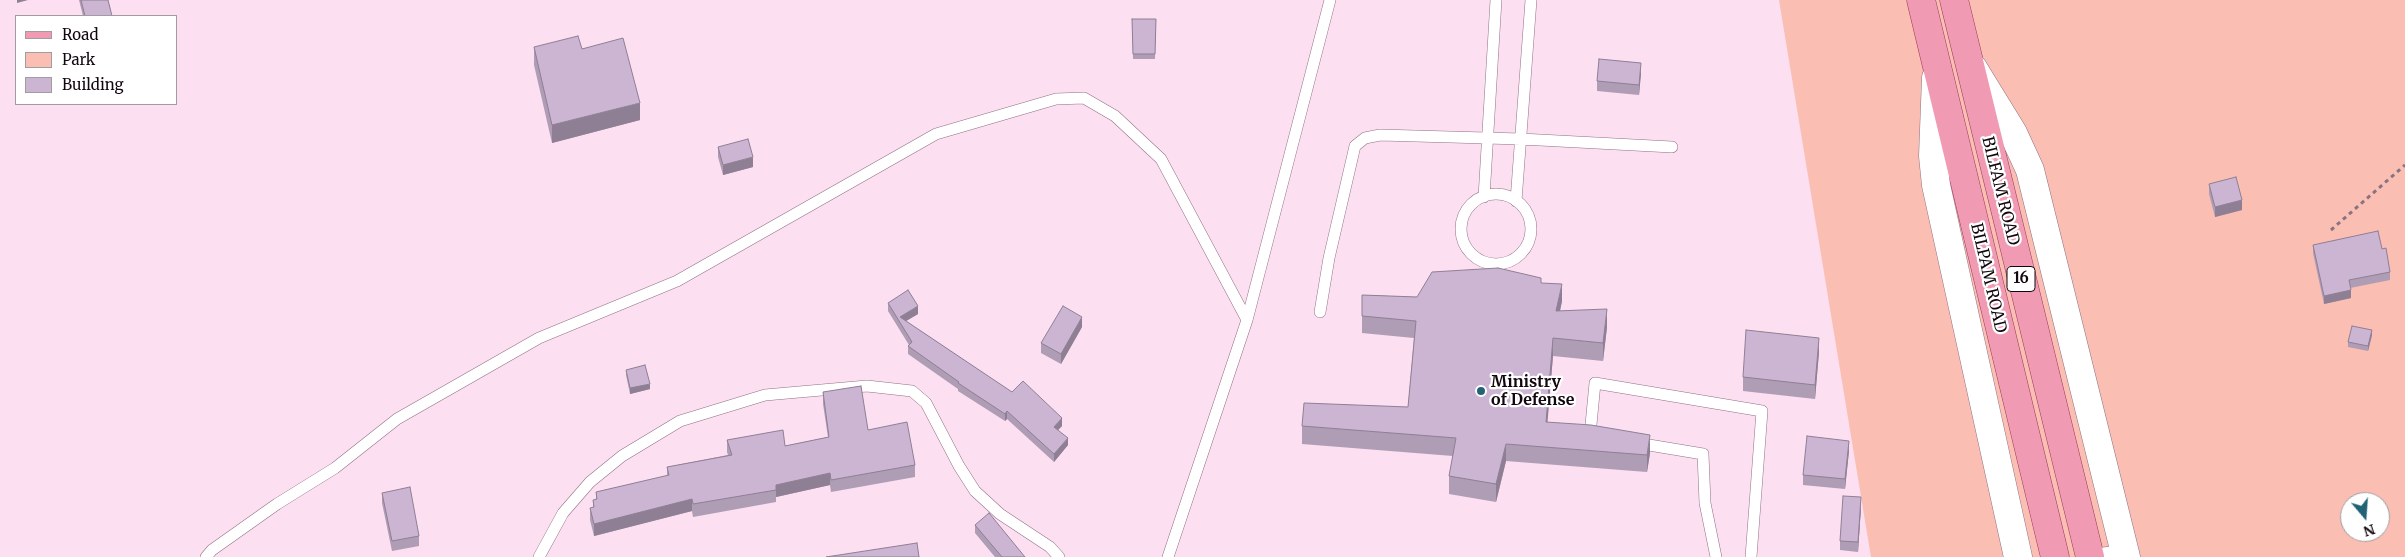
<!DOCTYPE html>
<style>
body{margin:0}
#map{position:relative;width:2405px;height:557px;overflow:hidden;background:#fcdff0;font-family:Merriweather,serif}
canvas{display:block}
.legend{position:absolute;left:15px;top:15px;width:162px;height:90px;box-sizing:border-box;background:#fff;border:1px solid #a09c9f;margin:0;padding:6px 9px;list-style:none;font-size:15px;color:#12070e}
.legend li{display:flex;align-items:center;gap:10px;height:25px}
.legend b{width:25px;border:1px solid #a09c9f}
.north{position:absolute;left:2340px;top:492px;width:50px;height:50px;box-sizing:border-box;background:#fff;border:1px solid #a09c9f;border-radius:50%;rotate:162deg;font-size:14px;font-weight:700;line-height:20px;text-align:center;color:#12070e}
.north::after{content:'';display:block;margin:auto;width:18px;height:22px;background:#226277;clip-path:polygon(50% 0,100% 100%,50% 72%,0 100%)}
</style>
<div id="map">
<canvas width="2405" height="557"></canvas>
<ul class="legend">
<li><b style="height:6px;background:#f09ab3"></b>Road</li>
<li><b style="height:14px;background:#fabeb3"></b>Park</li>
<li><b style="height:14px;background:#ccb5d3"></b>Building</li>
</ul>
<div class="north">N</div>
</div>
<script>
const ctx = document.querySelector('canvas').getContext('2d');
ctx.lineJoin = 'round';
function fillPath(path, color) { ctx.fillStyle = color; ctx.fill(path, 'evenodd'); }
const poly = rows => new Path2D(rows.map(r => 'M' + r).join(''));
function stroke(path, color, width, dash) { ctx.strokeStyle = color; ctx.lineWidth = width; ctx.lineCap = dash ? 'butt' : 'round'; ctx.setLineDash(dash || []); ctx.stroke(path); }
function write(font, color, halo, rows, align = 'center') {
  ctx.font = font + ' Merriweather,serif'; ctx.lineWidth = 4.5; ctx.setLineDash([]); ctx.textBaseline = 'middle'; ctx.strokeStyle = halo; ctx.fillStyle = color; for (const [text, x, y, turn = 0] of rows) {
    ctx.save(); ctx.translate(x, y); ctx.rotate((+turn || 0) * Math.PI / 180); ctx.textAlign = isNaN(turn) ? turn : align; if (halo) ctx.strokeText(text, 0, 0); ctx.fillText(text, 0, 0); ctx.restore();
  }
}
const green = poly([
 [1779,0,2405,0,2405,557,1871,557],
 [2350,502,2380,502,2380,532,2350,532]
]);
const path = poly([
 [2331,230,2405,165]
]);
const lane = poly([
 '1461 229a35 35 0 1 1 70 0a35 35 0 1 1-70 0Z',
 [1484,197,1496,0],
 [1516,201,1531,0],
 [1320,312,1329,258,1355,146,1365,138,1380,135,1521,139,1672,147],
 [1596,436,1590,435,1595,383,1762,411,1751,557],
 [1637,443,1703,454,1705,503,1716,557],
 [2089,555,2125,550],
 [206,557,212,550,277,504,335,468,397,419,539,338,677,281,936,134,1056,99,1084,98,1115,116,1161,159,1247,320],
 [539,557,563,513,590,482,622,456,680,421,765,395,867,386,912,391,926,403,959,466,975,491,1000,514,1050,547,1059,557],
 [1168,557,1247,320,1330,0]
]);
const secondary = poly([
 [1973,68,2013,133,2030,170,2126,557],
 [1936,78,1933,156,1936,185,2018,557]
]);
const primary = poly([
 [1921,0,2055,557],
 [1954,0,2090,557]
]);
const wall = poly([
 [79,0,108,0,112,16,83,16],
 [1132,19,1156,19,1155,59,1133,59],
 [534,47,582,49,640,120,552,143,534,65],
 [1641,73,1639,95,1597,91,1597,81],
 [718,147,753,167,723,175,718,157],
 [2209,184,2242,210,2215,217,2209,194],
 [2313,245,2382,249,2390,272,2390,280,2350,288,2351,298,2324,304,2313,253],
 [1541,283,1562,301,1560,311,1607,327,1603,361,1553,356,1547,422,1650,453,1647,472,1506,461,1496,502,1449,494,1449,476,1453,456,1302,444,1302,426,1408,407,1414,338,1362,333,1362,295,1417,297],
 [888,303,918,314,906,321,1062,426,1058,430,1068,445,1054,462,1007,419,1005,421,958,391,958,389,908,354,908,346,909,345,888,311],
 [1082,327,1061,364,1041,353,1041,343],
 [2372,335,2368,351,2348,347,2348,342],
 [1819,352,1815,399,1743,391,1743,377],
 [626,370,650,389,630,394,626,375],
 [823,392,868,430,915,465,915,477,831,492,830,485,776,497,776,502,693,517,692,511,594,536,590,520,590,508,593,508,593,500,596,500,596,492,667,476,667,467,728,455,727,452,727,440,785,446,828,437,823,404],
 [1849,451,1845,489,1803,485,1803,475],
 [382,493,419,536,419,546,392,551,382,503],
 [1861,507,1858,552,1840,550,1840,541],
 [975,525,1025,557,995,557,975,533]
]);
const shadedWall = poly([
 [17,0,28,0,17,3],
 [1641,63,1641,73,1639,95,1639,85],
 [640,103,640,120,552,143,552,125],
 [753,157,753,167,723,175,723,165],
 [2242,200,2242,210,2215,217,2215,207],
 [1562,284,1562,301,1556,329,1556,311],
 [2351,290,2351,298,2324,304,2324,296],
 [918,306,918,314,901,324,900,317],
 [1607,309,1607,327,1603,361,1603,343],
 [1082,317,1082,327,1061,364,1061,354],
 [2372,330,2372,335,2368,351,2368,346],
 [1553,338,1553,356,1546,440,1546,422],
 [1819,338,1819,352,1815,399,1815,385],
 [650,384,650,389,630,394,630,388],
 [1007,411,1007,419,1005,421,1005,414],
 [1062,418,1062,426,1054,434,1054,427],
 [1650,435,1650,453,1647,472,1647,455],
 [1068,438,1068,445,1054,462,1054,454],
 [1849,441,1849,451,1845,489,1845,479],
 [1506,444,1506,461,1496,502,1496,484],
 [830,473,830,485,776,497,776,485],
 [1861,497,1861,507,1858,552,1858,542],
 [692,499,692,511,594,536,594,524]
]);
const building = poly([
 [81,0,108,0,112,16,85,16,81,0],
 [1132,19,1156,19,1155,54,1133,54,1132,19],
 [578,36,582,49,623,38,640,103,552,125,534,47,578,36],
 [1599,59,1641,63,1639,85,1597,81,1599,59],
 [748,139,753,157,723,165,718,147,748,139],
 [2236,177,2242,200,2215,207,2209,184,2236,177],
 [2378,231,2382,249,2386,248,2390,272,2349,280,2351,290,2324,296,2313,245,2378,231],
 [1498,268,1541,278,1541,283,1562,284,1556,311,1607,309,1603,343,1553,338,1546,422,1591,425,1650,435,1647,455,1506,444,1496,484,1449,476,1456,438,1302,426,1304,403,1408,407,1416,321,1362,316,1362,295,1417,297,1432,272,1498,268],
 [908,290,918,306,900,317,1012,392,1023,381,1062,418,1054,427,1068,438,1054,454,1007,411,1005,414,958,383,959,382,908,346,912,342,888,303,908,290],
 [1063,306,1082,317,1061,354,1041,343,1063,306],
 [2352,326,2372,330,2368,346,2348,342,2352,326],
 [1746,330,1819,338,1815,385,1743,377,1746,330],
 [645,365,650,384,630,388,626,370,645,365],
 [861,386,868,430,907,422,915,465,831,480,830,473,776,485,776,490,693,504,692,499,594,524,590,508,594,507,593,500,597,499,596,492,669,475,667,467,732,455,727,440,783,430,785,446,829,437,823,392,861,386],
 [1807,436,1849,441,1845,479,1803,475,1807,436],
 [410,487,419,536,392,541,382,493,410,487],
 [1843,496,1861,497,1858,542,1840,541,1843,496],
 [989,513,1025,557,1002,557,975,525,989,513],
 [917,543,919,557,826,557,917,543]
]);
const markers = [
 [1481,391,5,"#226277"]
];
const shields = [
 [2021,279,28]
];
const shieldNames = [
 ["16",2021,279]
];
const streetNames = [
 ["BILFAM ROAD",2000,191,76],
 ["BILPAM ROAD",1988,278,77]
];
const poiNames = [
 ["Ministry",1491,382],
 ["of Defense",1491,400]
];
fillPath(green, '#fabeb3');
stroke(lane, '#917184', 12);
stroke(secondary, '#917184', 29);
stroke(primary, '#9c3b58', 29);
stroke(path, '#887480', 3, [4, 4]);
stroke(lane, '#fff', 11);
stroke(secondary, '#fff', 28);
stroke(primary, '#f09ab3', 28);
fillPath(wall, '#af9cb5');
fillPath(shadedWall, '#8f7f94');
fillPath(building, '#ccb5d3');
stroke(building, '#8f7f94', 1);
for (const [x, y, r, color] of markers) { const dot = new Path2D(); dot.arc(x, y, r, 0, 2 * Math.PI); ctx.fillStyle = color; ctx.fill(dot); stroke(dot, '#fff', 2); }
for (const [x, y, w] of shields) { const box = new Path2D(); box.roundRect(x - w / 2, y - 12.5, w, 25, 4); ctx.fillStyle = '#fff'; ctx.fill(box); stroke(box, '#12070e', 1); }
write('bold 15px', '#12070e', null, shieldNames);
write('16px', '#12070e', '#fff', streetNames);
write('bold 16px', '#12070e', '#fff', poiNames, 'left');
</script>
